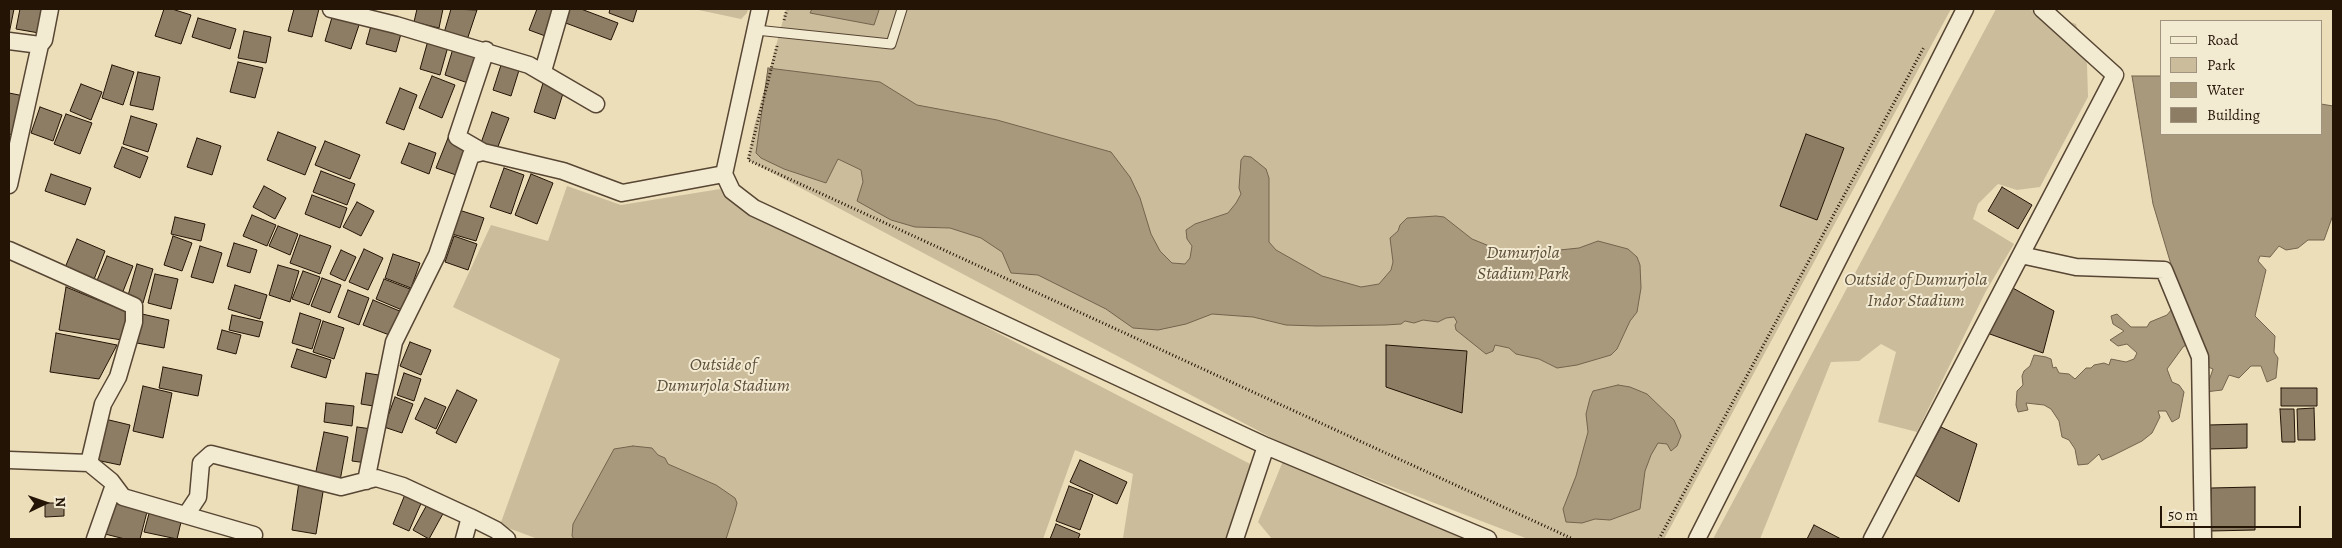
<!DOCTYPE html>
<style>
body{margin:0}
#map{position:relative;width:2342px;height:548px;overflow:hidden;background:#eddeba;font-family:Alegreya,serif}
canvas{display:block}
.frame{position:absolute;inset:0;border:10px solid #231406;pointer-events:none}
.legend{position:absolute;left:2160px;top:20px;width:162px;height:115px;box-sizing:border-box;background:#f3ead2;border:1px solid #a09480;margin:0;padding:6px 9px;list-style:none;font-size:15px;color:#231406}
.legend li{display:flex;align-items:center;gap:10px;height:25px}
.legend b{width:25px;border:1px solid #a09480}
.north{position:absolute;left:20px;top:478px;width:50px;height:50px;-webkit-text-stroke:4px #f3ead2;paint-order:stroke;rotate:87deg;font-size:14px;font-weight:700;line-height:20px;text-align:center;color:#231406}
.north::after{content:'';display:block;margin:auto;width:18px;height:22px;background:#231406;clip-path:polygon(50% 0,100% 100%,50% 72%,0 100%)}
.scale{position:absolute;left:2160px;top:506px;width:141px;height:22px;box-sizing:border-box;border:2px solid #231406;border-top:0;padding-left:6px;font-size:15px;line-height:18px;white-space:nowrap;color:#231406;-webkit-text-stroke:4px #f3ead2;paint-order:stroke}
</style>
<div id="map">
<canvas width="2342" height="548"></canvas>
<div class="frame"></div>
<ul class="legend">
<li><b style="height:6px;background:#f3ead2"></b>Road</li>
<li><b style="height:14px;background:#cbbc9b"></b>Park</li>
<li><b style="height:14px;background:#a8997d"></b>Water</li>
<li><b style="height:14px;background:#8c7d64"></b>Building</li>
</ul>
<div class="north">N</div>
<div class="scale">50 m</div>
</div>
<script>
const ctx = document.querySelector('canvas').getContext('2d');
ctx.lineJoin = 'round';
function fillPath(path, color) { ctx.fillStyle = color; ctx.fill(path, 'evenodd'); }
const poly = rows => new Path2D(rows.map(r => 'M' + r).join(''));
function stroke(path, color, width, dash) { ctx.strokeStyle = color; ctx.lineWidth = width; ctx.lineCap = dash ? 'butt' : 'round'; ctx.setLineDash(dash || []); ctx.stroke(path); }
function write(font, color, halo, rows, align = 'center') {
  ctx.font = font + ' Alegreya,serif'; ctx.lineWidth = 4; ctx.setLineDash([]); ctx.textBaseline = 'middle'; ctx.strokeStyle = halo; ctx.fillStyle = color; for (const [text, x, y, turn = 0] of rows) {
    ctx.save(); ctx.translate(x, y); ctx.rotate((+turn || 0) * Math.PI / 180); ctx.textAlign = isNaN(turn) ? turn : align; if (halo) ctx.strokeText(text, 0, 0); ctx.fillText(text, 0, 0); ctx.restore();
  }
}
const green = poly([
 [694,9,748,9,747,13,741,19],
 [786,9,1951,9,1664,539,1528,539,1307,454,1270,437,748,160,754,127],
 [1996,9,2027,9,2076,24,2087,64,2088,97,2040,187,2017,190,1998,184,1978,204,1973,219,2014,244,1986,291,1917,432,1878,422,1896,352,1881,344,1859,361,1831,362,1760,539,1713,539],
 [567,186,621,205,720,189,1258,468,1226,539,1123,538,1133,474,1075,450,1043,539,538,539,500,525,560,359,453,307,491,225,548,241],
 [1283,461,1473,539,1272,539,1258,522]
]);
const water = poly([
 [812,9,878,9,879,10,874,25,810,13,812,9],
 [768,68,880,82,917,105,997,120,1111,152,1130,177,1140,198,1151,234,1160,251,1172,263,1185,264,1190,258,1192,246,1187,239,1186,230,1195,224,1228,213,1236,203,1241,194,1239,188,1241,160,1244,156,1251,157,1266,169,1269,178,1269,242,1276,250,1322,276,1361,287,1379,284,1391,270,1393,262,1390,238,1398,231,1400,225,1407,218,1436,216,1444,217,1472,239,1499,250,1550,251,1579,248,1598,241,1628,249,1637,257,1640,265,1641,288,1637,312,1630,321,1617,349,1611,355,1577,365,1557,368,1539,359,1516,354,1509,348,1495,345,1493,351,1486,354,1456,330,1455,325,1457,322,1454,317,1446,318,1438,322,1423,320,1414,323,1405,321,1401,324,1385,325,1317,326,1286,325,1253,317,1212,314,1186,324,1158,330,1133,328,1106,309,1038,275,1011,273,1002,252,981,238,950,228,915,227,891,220,857,201,863,182,861,170,838,159,826,183,784,169,761,158,756,153,768,68],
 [2132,76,2161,76,2161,134,2321,134,2321,104,2333,106,2333,215,2324,240,2308,240,2298,248,2286,250,2279,246,2270,257,2260,256,2258,261,2266,270,2255,316,2275,336,2274,352,2278,358,2276,378,2267,382,2261,366,2251,366,2239,378,2229,375,2222,390,2205,392,2213,369,2208,367,2195,339,2183,347,2167,369,2172,382,2179,385,2184,392,2179,418,2172,422,2166,411,2158,411,2160,417,2152,433,2142,441,2112,456,2102,460,2099,454,2088,464,2078,465,2075,449,2069,440,2062,437,2059,421,2051,409,2044,405,2026,403,2028,410,2018,412,2016,405,2017,391,2023,385,2022,376,2024,371,2030,366,2034,355,2046,357,2051,359,2053,368,2056,367,2059,373,2069,374,2075,379,2086,368,2091,368,2094,365,2104,363,2109,365,2111,359,2126,362,2134,359,2137,353,2127,344,2118,346,2110,340,2124,331,2113,324,2111,316,2117,314,2131,327,2147,327,2150,322,2167,315,2181,298,2153,204,2132,76],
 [1618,385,1630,387,1647,394,1674,420,1681,436,1677,446,1671,451,1667,444,1658,443,1651,455,1645,471,1640,509,1610,520,1595,519,1582,523,1566,522,1563,509,1576,476,1588,432,1586,414,1590,398,1593,391,1618,385],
 [633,446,652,448,658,455,665,458,668,464,716,485,735,498,737,503,735,511,726,539,574,539,572,536,573,524,614,449,633,446]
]);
const building = poly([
 [9,9,14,9,9,34,9,9],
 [20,9,43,9,39,33,16,29,20,9],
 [164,9,172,9,191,15,181,44,155,36,164,9],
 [294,9,319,9,312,37,288,31,294,9],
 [417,9,443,9,439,28,414,22,417,9],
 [451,9,477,10,467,40,444,33,451,9],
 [537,9,558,9,548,37,529,30,537,9],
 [568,9,581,9,618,23,611,40,563,22,568,9],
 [610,9,637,9,633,22,609,13,610,9],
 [333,14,360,22,351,49,325,41,333,14],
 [198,18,236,29,230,49,192,37,198,18],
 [372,22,402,30,396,52,366,44,372,22],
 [244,31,271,37,266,63,238,58,244,31],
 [429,37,449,43,440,75,420,69,429,37],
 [455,42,479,50,468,83,445,75,455,42],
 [238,62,263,68,255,98,230,92,238,62],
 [502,62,520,67,511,96,493,90,502,62],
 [112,65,134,72,123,105,102,98,112,65],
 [138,72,160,77,153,110,130,105,138,72],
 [432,76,455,85,442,118,419,108,432,76],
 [544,80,565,87,555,119,534,112,544,80],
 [81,84,102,92,91,120,70,111,81,84],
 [400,88,417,95,404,130,386,123,400,88],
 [9,93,24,96,17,136,9,134,9,93],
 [40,107,62,115,53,141,31,133,40,107],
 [492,112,509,118,497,149,481,143,492,112],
 [66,114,92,123,80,154,54,144,66,114],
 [131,116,157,124,148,152,123,144,131,116],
 [278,132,316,147,305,175,267,160,278,132],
 [1806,134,1844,148,1817,220,1780,206,1806,134],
 [197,138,221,146,212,175,187,167,197,138],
 [448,138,467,145,456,175,436,168,448,138],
 [325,141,360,155,350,179,315,165,325,141],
 [409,143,436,153,429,174,401,163,409,143],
 [122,147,148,157,140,178,114,167,122,147],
 [504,168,524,175,511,214,490,207,504,168],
 [321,171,355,184,347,205,313,192,321,171],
 [51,174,91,188,85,205,45,191,51,174],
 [531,174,553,183,537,224,515,215,531,174],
 [264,186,286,198,275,219,253,207,264,186],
 [2002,187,2032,205,2018,229,1988,211,2002,187],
 [312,195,347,208,340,228,305,214,312,195],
 [357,202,374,211,361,236,343,227,357,202],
 [459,210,484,218,476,241,452,234,459,210],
 [252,215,276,225,267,246,243,236,252,215],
 [175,217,205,224,201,241,171,234,175,217],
 [278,226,298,234,290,255,269,246,278,226],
 [300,235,331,246,320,274,290,263,300,235],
 [173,236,192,243,182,271,164,265,173,236],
 [454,236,477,244,468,270,445,262,454,236],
 [77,239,105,251,93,282,64,270,77,239],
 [234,243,257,250,250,273,227,266,234,243],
 [200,246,222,253,213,283,191,277,200,246],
 [364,249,383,258,368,290,349,282,364,249],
 [341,250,356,257,345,281,330,274,341,250],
 [393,254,420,263,411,288,385,278,393,254],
 [107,256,133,266,122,294,96,283,107,256],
 [137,264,153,269,143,303,127,299,137,264],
 [278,265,299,271,290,302,269,295,278,265],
 [303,271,320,277,309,305,292,299,303,271],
 [155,274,178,279,171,309,148,303,155,274],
 [322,278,341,285,330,313,311,306,322,278],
 [384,279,410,289,402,310,376,299,384,279],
 [235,285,267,295,260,319,228,309,235,285],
 [66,287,127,312,122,340,59,330,66,287],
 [2011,287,2054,311,2043,353,1987,333,2011,287],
 [348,290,369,298,359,325,338,317,348,290],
 [373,300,402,312,392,336,363,325,373,300],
 [300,313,321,320,312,349,292,343,300,313],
 [142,314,169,320,164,348,137,343,142,314],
 [232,315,263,322,259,337,229,330,232,315],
 [323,321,344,328,334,359,313,352,323,321],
 [222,330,241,335,236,354,217,349,222,330],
 [56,333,117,345,99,379,50,372,56,333],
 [410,342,431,350,421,375,400,366,410,342],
 [1386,345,1467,351,1462,413,1386,387,1386,345],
 [297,349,331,360,326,378,291,367,297,349],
 [163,367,202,375,198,396,159,388,163,367],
 [366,373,385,376,380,407,361,404,366,373],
 [404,373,421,379,414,401,397,395,404,373],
 [143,386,172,393,163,438,133,431,143,386],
 [2281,388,2317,388,2317,406,2281,406,2281,388],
 [457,390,477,400,456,443,436,433,457,390],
 [395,397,413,404,402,433,384,427,395,397],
 [425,398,446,407,436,429,415,419,425,398],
 [326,403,354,406,352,426,324,422,326,403],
 [2314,408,2315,440,2298,440,2297,409,2314,408],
 [2280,409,2294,409,2295,442,2282,442,2280,409],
 [105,419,130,425,120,465,96,460,105,419],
 [2247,424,2247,448,2208,449,2208,425,2247,424],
 [357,427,372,429,367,463,352,461,357,427],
 [1941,427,1977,444,1959,502,1915,475,1941,427],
 [324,432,348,437,340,481,315,476,324,432],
 [1080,460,1127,482,1117,504,1070,482,1080,460],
 [299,482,324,486,316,534,292,530,299,482],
 [1069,486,1093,495,1080,530,1056,521,1069,486],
 [2255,487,2255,530,2211,531,2211,488,2255,487],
 [406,492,423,499,409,531,393,524,406,492],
 [114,499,148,508,140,539,125,539,105,534,114,499],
 [429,501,445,510,429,539,413,530,429,501],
 [45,503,64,503,64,516,45,517,45,503],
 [150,510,182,518,177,539,144,532,150,510],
 [1056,524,1080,534,1078,539,1050,539,1056,524],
 [1814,525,1841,539,1807,539,1814,525]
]);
const path = poly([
 [784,20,787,9],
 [777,46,748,160,1573,539],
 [1659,539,1924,47]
]);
const lane = poly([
 [756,30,891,44,902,9]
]);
const street = poly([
 [331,9,396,25,529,65,596,104],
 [760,9,724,174,732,191,754,208,1266,446,1488,539],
 [9,41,40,45,44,40,50,9],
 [543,71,561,9],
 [483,152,457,137,486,50],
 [9,185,40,45],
 [9,250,134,306,134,322,118,377,103,404,89,463],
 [2021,255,2076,267,2164,270,2200,357,2203,539],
 [9,460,89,463,111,481,123,497,254,535],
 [366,481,394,342,437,255,471,155,483,152,563,171,622,193,724,174],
 [186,515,198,497,201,463,211,454,341,487,376,478,403,486,470,517,496,530,507,539],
 [95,539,114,485],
 [464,539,470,517],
 [1235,539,1266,446],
 [1697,539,1965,9],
 [1872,539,2115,75,2042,9]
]);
const parkNames = [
 ["Dumurjola",1523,254],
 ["Stadium Park",1523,275],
 ["Outside of Dumurjola",1916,281],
 ["Indor Stadium",1916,302],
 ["Outside of",723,366],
 ["Dumurjola Stadium",723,387]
];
fillPath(green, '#cbbc9b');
fillPath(water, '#a8997d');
stroke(water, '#73644d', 1);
fillPath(building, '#8c7d64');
stroke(building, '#231406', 1);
stroke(lane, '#564633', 11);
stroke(street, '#564633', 19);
stroke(path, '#231406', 3, [1, 2.5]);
stroke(lane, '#f3ead2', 9);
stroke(street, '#f3ead2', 16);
write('italic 18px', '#5e4f3a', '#f3ead2', parkNames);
</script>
